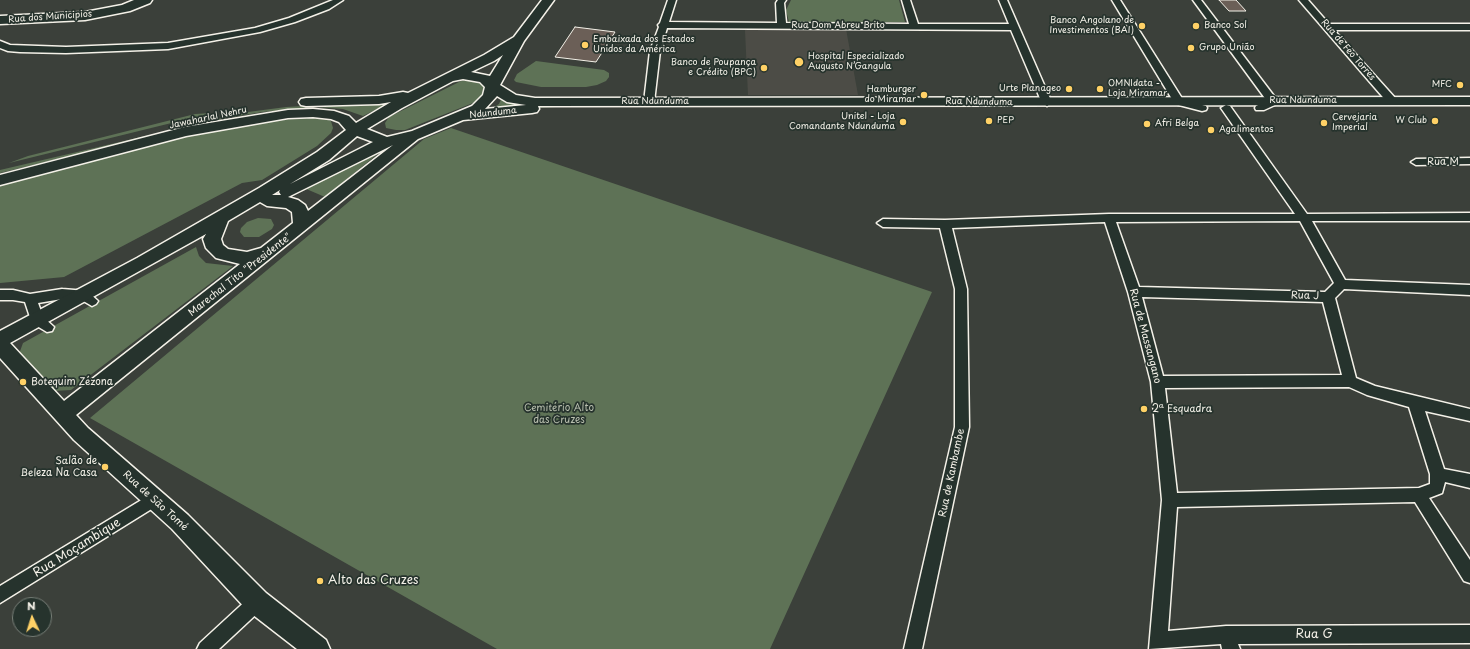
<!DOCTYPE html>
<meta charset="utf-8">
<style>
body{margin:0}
#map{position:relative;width:1470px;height:649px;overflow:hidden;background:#3b403a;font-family:"Playpen Sans",sans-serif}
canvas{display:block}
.north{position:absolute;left:12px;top:597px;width:40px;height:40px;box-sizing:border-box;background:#26332d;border:1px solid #787f78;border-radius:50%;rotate:356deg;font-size:11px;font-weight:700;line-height:16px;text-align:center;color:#f4f1e8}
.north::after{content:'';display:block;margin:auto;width:14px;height:18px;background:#ffd166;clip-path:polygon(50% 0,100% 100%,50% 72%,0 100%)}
</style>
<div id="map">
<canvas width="1470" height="649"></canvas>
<div class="north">N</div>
</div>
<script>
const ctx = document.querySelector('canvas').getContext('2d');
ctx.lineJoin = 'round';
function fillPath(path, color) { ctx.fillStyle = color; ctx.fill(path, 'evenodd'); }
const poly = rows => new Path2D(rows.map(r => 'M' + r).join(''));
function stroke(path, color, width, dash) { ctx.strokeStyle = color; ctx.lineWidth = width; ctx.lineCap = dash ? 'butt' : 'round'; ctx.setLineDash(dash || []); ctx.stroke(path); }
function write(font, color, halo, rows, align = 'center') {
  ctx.font = font + ' "Playpen Sans",sans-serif'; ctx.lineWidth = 3.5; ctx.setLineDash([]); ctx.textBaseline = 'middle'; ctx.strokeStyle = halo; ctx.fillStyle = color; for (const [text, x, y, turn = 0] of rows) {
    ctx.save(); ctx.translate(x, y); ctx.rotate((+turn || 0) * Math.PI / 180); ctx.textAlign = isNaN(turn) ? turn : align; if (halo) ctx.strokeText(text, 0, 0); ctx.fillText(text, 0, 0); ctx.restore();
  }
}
const built = poly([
 [846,29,858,95,748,95,745,30]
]);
const green = poly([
 [791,0,899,0,905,22,789,22,786,10],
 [536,61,604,70,609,73,609,77,606,81,597,85,586,87,541,87,516,82,514,80,517,74],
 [473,80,484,83,487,92,478,101,405,130,396,130,386,128,385,123,389,117,461,81],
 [502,97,573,106,488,111,499,104],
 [393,101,363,116,343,109,318,107,263,112,226,118,0,173,0,170,248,112,286,107],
 [212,113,9,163,28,156,195,114],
 [312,116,325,118,331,121,333,128,331,133,317,146,262,180,242,183,64,277,0,283,0,183,172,137,295,117],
 [451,128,932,292,770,649,497,649,90,418,424,139],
 [391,143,325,197,304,188],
 [258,218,271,219,274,225,272,229,259,237,244,237,240,232,241,228,247,222],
 [196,247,199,256,206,263,233,266,71,390,53,391,19,354,23,343]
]);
const building = poly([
 [1219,0,1236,0,1246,11,1229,11,1219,0],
 [575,27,615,32,596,62,555,57,575,27]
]);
const street = poly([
 [333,0,343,0,329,9,295,22,260,32,168,49,66,53,20,52,8,51,0,48,0,41,10,45,66,47,168,43,255,28,289,18,333,0],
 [668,0,676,0,669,22,777,23,776,3,778,0,786,0,784,3,786,23,909,24,902,0,910,0,918,24,1009,24,999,0,1007,0,1052,103,1047,106,1042,103,1011,30,667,28,660,51,654,102,653,104,645,104,644,102,650,51,659,27,658,25,660,23,668,0],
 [1112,0,1120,0,1183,100,1206,106,1207,108,1206,110,1202,111,1175,104,1112,0],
 [1193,0,1201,0,1277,100,1278,102,1277,104,1264,110,1256,110,1255,108,1256,106,1267,101,1193,0],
 [1299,0,1308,0,1329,24,1470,24,1470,30,1334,30,1396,99,1397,101,1392,104,1388,103,1299,0],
 [1226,105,1230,106,1307,214,1470,213,1470,221,1312,221,1345,280,1470,285,1470,295,1344,289,1335,298,1356,378,1375,386,1470,409,1470,421,1425,411,1444,469,1470,474,1470,488,1445,482,1442,493,1429,498,1470,560,1470,583,1464,581,1415,502,1177,507,1168,631,1226,626,1470,625,1470,643,1238,644,1240,649,1222,649,1221,644,1149,649,1162,500,1151,382,1128,292,1105,222,952,228,967,289,969,427,922,649,904,649,955,427,955,289,940,228,883,227,877,223,883,219,945,220,1109,214,1295,214,1221,108,1226,105],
 [1300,221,1334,283,1325,292,1139,287,1116,222,1300,221],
 [1142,297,1323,302,1342,375,1163,376,1142,297],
 [1349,387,1367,395,1409,407,1430,474,1430,484,1419,488,1177,493,1165,388,1349,387],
 [1470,158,1470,164,1416,165,1411,162,1416,159,1470,158],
 [62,289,87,291,98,301,96,304,92,306,80,299,62,299,38,303,43,317,54,327,52,331,47,332,32,323,25,302,13,300,0,300,0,290,13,290,30,294,62,289],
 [153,493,158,495,161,500,158,505,0,603,0,586,153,493],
 [257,594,263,596,265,602,263,608,219,649,197,649,200,643,251,596,257,594]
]);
const secondary = poly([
 [134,0,152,0,150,3,130,11,85,20,0,24,0,16,85,12,122,5,134,0],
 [542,0,554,0,524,41,500,85,516,95,535,98,1470,97,1470,105,538,106,539,109,537,112,532,113,463,120,418,139,76,415,88,428,188,515,266,593,326,640,330,649,297,649,248,611,172,529,74,440,0,358,0,331,137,258,259,188,317,152,346,130,339,122,331,119,313,117,288,118,186,136,0,185,0,175,185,127,288,110,313,109,334,111,349,116,356,123,391,102,379,104,306,106,301,105,299,102,301,99,306,98,379,96,403,92,408,93,484,55,514,37,542,0],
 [503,55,490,76,471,72,494,61,503,55],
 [463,79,480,82,485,87,483,95,472,106,412,131,387,137,367,129,402,108,453,81,463,79],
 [497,96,507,102,526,105,485,109,497,96],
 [357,136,373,142,290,184,329,160,357,136],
 [393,145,308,211,305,205,298,200,288,197,393,145],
 [280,190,279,192,281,195,272,195,280,190],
 [260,202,267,206,286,208,292,212,293,223,261,248,247,252,228,249,223,245,221,239,228,221,260,202],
 [206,234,203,239,206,248,216,258,240,264,64,401,10,343,206,234]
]);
const markers = [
 [1142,26,4,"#ffd166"],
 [1196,26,4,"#ffd166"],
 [585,45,4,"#ffd166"],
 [1191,48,4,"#ffd166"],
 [799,62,5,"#ffd166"],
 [764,68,4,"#ffd166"],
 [1460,85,4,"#ffd166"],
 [1069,89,4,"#ffd166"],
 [1100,89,4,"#ffd166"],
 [924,95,4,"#ffd166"],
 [989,121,4,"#ffd166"],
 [1435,121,4,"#ffd166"],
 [903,122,4,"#ffd166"],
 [1324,123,4,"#ffd166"],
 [1147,124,4,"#ffd166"],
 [1211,130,4,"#ffd166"],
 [23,382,4,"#ffd166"],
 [1144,409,4,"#ffd166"],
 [105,467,4,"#ffd166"],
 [320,581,4,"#ffd166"]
];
const farStreetnames = [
 ["Rua dos Municipios",50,17,-4],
 ["Rua Dom Abreu Brito",838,26],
 ["Rua de Feo Torres",1348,50,49],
 ["Rua Ndunduma",1303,101],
 ["Rua Ndunduma",655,102],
 ["Rua Ndunduma",979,102,1],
 ["Ndunduma",493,113,-6],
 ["Jawaharlal Nehru",208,118,-12]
];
const farPoinames = [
 ["Banco Angolano de",1134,21,"right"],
 ["Investimentos (BAI)",1134,31,"right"],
 ["Banco Sol",1204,26],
 ["Embaixada dos Estados",593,40],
 ["Unidos da América",593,50],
 ["Grupo União",1199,48],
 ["Hospital Especializado",808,57],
 ["Augusto N’Gangula",808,67],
 ["Banco de Poupança",756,63,"right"],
 ["e Crédito (BPC)",756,73,"right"],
 ["OMNIdata -",1108,84],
 ["Loja Miramar",1108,94],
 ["MFC",1452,85,"right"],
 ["Urte Planageo",1061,89,"right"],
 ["Hamburger",916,90,"right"],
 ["do Miramar",916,100,"right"],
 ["Unitel - Loja",895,117,"right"],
 ["Comandante Ndunduma",895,127,"right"],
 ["Cervejaria",1332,118],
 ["Imperial",1332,128],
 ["PEP",997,121],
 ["W Club",1427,121,"right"],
 ["Afri Belga",1155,124],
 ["Agalimentos",1219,130]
];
const streetNames = [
 ["Rua M",1443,162,-1],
 ["Marechal Tito \"Presidente\"",240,275,-38],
 ["Rua J",1305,296,1],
 ["Rua de Massangano",1145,336,75],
 ["Rua de Kambambe",952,473,-78],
 ["Rua de São Tomé",155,501,42]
];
const poiNames = [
 ["Botequim Zézona",31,382],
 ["2ª Esquadra",1152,409],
 ["Salão de",97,461,"right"],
 ["Beleza Na Casa",97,473,"right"]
];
const parkNames = [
 ["Cemitério Alto",559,408],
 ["das Cruzes",559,420]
];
const nearStreetnames = [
 ["Rua Moçambique",77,548,-32],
 ["Rua G",1314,635]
];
const nearPoinames = [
 ["Alto das Cruzes",328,581]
];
fillPath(built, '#4c4c46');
fillPath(green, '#5e7256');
fillPath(building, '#6b5f57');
stroke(building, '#f4f1e8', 1);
stroke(street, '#f4f1e8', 3);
stroke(secondary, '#f4f1e8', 3);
fillPath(street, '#26332d');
fillPath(secondary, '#26332d');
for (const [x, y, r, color] of markers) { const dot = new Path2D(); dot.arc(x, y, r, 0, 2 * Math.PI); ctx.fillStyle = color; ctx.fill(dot); stroke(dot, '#26332d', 1.5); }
write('9px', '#f4f1e8', '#26332d', farStreetnames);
write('9px', '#f4f1e8', '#26332d', farPoinames, 'left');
write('10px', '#f4f1e8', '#26332d', streetNames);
write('10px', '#f4f1e8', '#26332d', poiNames, 'left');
write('10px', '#b8beae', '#26332d', parkNames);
write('12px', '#f4f1e8', '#26332d', nearStreetnames);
write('12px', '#f4f1e8', '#26332d', nearPoinames, 'left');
</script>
